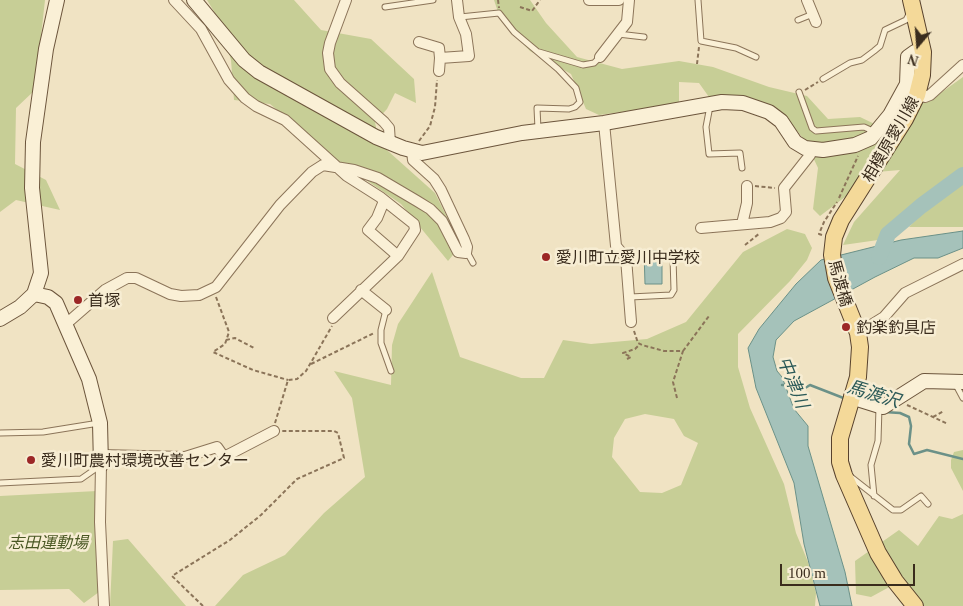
<!DOCTYPE html>
<meta charset="utf-8">
<style>
body{margin:0}
#map{position:relative;width:963px;height:606px;overflow:hidden;background:#f0e3c3;font-family:Georgia,serif}
canvas{display:block}
.north{position:absolute;left:893px;top:20px;width:50px;height:50px;-webkit-text-stroke:4px #f7edd3;paint-order:stroke;rotate:198deg;font-size:14px;font-weight:700;line-height:20px;text-align:center;color:#3a2c1d}
.north::after{content:'';display:block;margin:auto;width:18px;height:22px;background:#3a2c1d;clip-path:polygon(50% 0,100% 100%,50% 72%,0 100%)}
.scale{position:absolute;left:780px;top:564px;width:135px;height:22px;box-sizing:border-box;border:2px solid #3a2c1d;border-top:0;padding-left:6px;font-size:15px;line-height:18px;white-space:nowrap;color:#3a2c1d;-webkit-text-stroke:4px #f7edd3;paint-order:stroke}
</style>
<div id="map">
<canvas width="963" height="606"></canvas>
<div class="north">N</div>
<div class="scale">100 m</div>
</div>
<script>
const ctx = document.querySelector('canvas').getContext('2d');
ctx.lineJoin = 'round';
function fillPath(path, color) { ctx.fillStyle = color; ctx.fill(path, 'evenodd'); }
const poly = rows => new Path2D(rows.map(r => 'M' + r).join(''));
function stroke(path, color, width, dash) { ctx.strokeStyle = color; ctx.lineWidth = width; ctx.lineCap = dash ? 'butt' : 'round'; ctx.setLineDash(dash || []); ctx.stroke(path); }
function write(font, color, halo, rows, align = 'center') {
  ctx.font = font + ' Georgia,"Noto Sans JP",serif'; ctx.lineWidth = 5; ctx.setLineDash([]); ctx.textBaseline = 'middle'; ctx.strokeStyle = halo; ctx.fillStyle = color; for (const [text, x, y, turn = 0] of rows) {
    ctx.save(); ctx.translate(x, y); ctx.rotate((+turn || 0) * Math.PI / 180); ctx.textAlign = isNaN(turn) ? turn : align; if (halo) ctx.strokeText(text, 0, 0); ctx.fillText(text, 0, 0); ctx.restore();
  }
}
const green = poly([
 [0,0,45,0,35,90,16,108,15,164,46,180,60,210,16,200,0,212],
 [207,0,294,0,321,30,371,39,414,79,416,103,395,93,387,109,375,122,379,143,435,193,461,245,448,261,401,204,337,160,270,104,234,100,231,60,218,18],
 [494,0,530,0,546,23,577,57,622,69,679,61,713,67,769,87,807,96,828,119,860,117,887,130,907,126,921,103,928,102,963,77,963,170,924,199,878,240,843,245,854,222,900,170,865,173,849,194,820,216,813,209,818,168,806,142,785,116,709,97,699,83,679,82,679,104,599,115,586,109,571,74,530,51,501,21],
 [963,181,963,227,909,227,929,205],
 [787,229,805,234,812,248,807,260,790,281,738,334,738,367,750,408,784,484,796,533,808,562,816,593,815,606,215,606,243,575,285,555,324,513,365,477,352,398,334,371,391,385,392,345,398,324,432,272,460,357,521,378,544,378,563,340,591,344,647,339,686,322,743,252],
 [645,414,674,419,684,436,698,443,681,485,662,493,640,492,612,457,614,438,625,419],
 [963,450,963,491,951,468,951,460,954,452],
 [97,491,99,592,84,603,69,589,0,590,0,496],
 [963,514,963,606,918,606,893,585,871,597,856,594,855,561,899,530,918,546,939,516,952,519],
 [128,539,186,606,110,606,113,541]
]);
const water = poly([
 [963,231,963,248,938,258,914,258,875,277,794,321,776,340,773,357,777,371,782,377,794,409,808,426,808,446,845,572,852,606,820,606,804,544,794,483,756,388,748,348,759,329,796,284,821,260,901,240,963,231],
 [644,251,662,251,662,284,645,284,644,251]
]);
const stream = poly([
 [782,385,789,385,802,390,810,385,846,399],
 [884,412,900,413,909,417,911,426,909,444,914,454,927,450,963,459]
]);
const river = poly([
 [879,257,888,234,921,206,963,175]
]);
const path = poly([
 [498,0,499,8],
 [520,7,532,11,540,0],
 [697,64,699,47],
 [805,90,818,82],
 [419,141,430,126,435,107,437,80],
 [755,186,775,188],
 [839,198,858,156],
 [822,235,819,234,824,222,837,202],
 [745,245,760,233],
 [216,297,229,332,225,344,213,352,253,370,288,380],
 [634,331,638,343,642,345,664,351,683,351,673,382,677,398],
 [226,340,235,338,254,348],
 [683,351,709,316],
 [627,359,631,357,623,353,635,349,640,344],
 [311,364,374,333],
 [907,405,948,424],
 [933,417,944,411],
 [275,423,288,380,297,379,306,371,332,326],
 [203,606,172,576,230,540,261,515,297,479,344,458,338,433,334,431,282,431]
]);
const lane = poly([
 [698,0,701,41,736,48,756,57],
 [385,7,433,0],
 [460,17,499,13,514,32,558,69,576,88,580,102,575,107,569,109,537,108,538,129],
 [798,20,813,14],
 [618,34,644,37],
 [539,52,583,65,594,63,600,57],
 [823,79,850,63,862,60,874,51,880,46,885,30,906,20,909,14],
 [799,92,812,128,816,131,864,127,875,132],
 [710,106,706,127,709,154,740,153,742,168],
 [467,252,473,263],
 [630,297,671,295,674,290,673,258],
 [386,310,381,330,381,343,391,371],
 [955,383,963,398],
 [0,433,43,432,99,423],
 [851,477,893,510,901,510,921,496,928,504],
 [0,483,81,479,101,465],
 [874,496,871,465,878,441,879,407]
]);
const street = poly([
 [174,0,201,29,229,80,245,98,256,106,285,120,347,176,380,197,414,224,415,230,398,256,333,318],
 [346,0,330,43,328,53,330,69,340,83,384,122,389,128,390,143],
 [589,0,619,0],
 [807,0,816,22],
 [419,42,439,48,440,58],
 [600,57,627,22,629,0],
 [439,71,440,58,469,56,466,34,459,17,457,0],
 [917,95,925,97,930,95,963,65],
 [604,123,616,246,626,258,631,322],
 [384,201,377,218,368,230,398,256],
 [742,224,747,203,747,186],
 [701,228,770,222,781,218,786,212,784,188,810,155,810,150],
 [361,290,386,310],
 [66,324,105,290,127,278,136,278,170,294,181,296,199,295,216,287,280,205,312,172,323,165,354,170,378,178,417,201,430,209,442,221,458,252,466,253,467,247,464,239,441,190,434,179,413,160,412,151],
 [858,333,884,317,905,293,963,264],
 [101,455,185,457,217,447,224,457,274,431],
 [101,465,100,522,104,606]
]);
const secondary = poly([
 [194,0,244,60,259,72,376,137,403,148,422,153,522,133,604,123,722,102,743,103,769,112,781,121,795,142,805,148,823,150,855,145,871,138,890,115,907,84,908,57,915,52,923,52],
 [34,294,48,297,56,303,89,379,100,423,101,465],
 [0,319,20,307,34,294,41,273,32,188,33,142,46,49,57,0],
 [851,397,883,407,924,381,963,382]
]);
const primary = poly([
 [911,0,923,52,922,75,917,95,905,119,841,220,834,237,832,255,836,278,858,333,860,347,858,377,840,438,840,462,844,475,878,553,895,581,915,606]
]);
const markers = [
 [546,257,5,"#9c2726"],
 [78,300,5,"#9c2726"],
 [846,327,5,"#9c2726"],
 [31,460,5,"#9c2726"]
];
const streetNames = [
 ["相模原愛川線",890,139,-60],
 ["馬渡橋",841,283,74]
];
const poiNames = [
 ["愛川町立愛川中学校",556,257],
 ["首塚",88,300],
 ["釣楽釣具店",856,327],
 ["愛川町農村環境改善センター",41,460]
];
const parkNames = [
 ["志田運動場",48,542]
];
const waterNames = [
 ["中津川",794,382,68],
 ["馬渡沢",874,393,17]
];
fillPath(green, '#c7ce96');
fillPath(water, '#a5c2ba');
stroke(water, '#6b9188', 1);
stroke(stream, '#6b9188', 2.5);
stroke(river, '#a5c2ba', 16);
stroke(lane, '#8b7459', 7);
stroke(street, '#8b7459', 12);
stroke(secondary, '#6c553c', 16);
stroke(primary, '#58422d', 18);
stroke(path, '#8b7459', 2, [4, 2.5]);
stroke(lane, '#faf0d6', 5);
stroke(street, '#faf0d6', 10);
stroke(secondary, '#faf0d6', 14);
stroke(primary, '#f4d999', 16);
for (const [x, y, r, color] of markers) { const dot = new Path2D(); dot.arc(x, y, r, 0, 2 * Math.PI); ctx.fillStyle = color; ctx.fill(dot); stroke(dot, '#f7edd3', 2); }
write('16px', '#3a2c1d', '#f7edd3', streetNames);
write('16px', '#3a2c1d', '#f7edd3', poiNames, 'left');
write('italic 16px', '#495723', '#f7edd3', parkNames);
write('italic 18px', '#2c5a58', '#f7edd3', waterNames);
</script>
